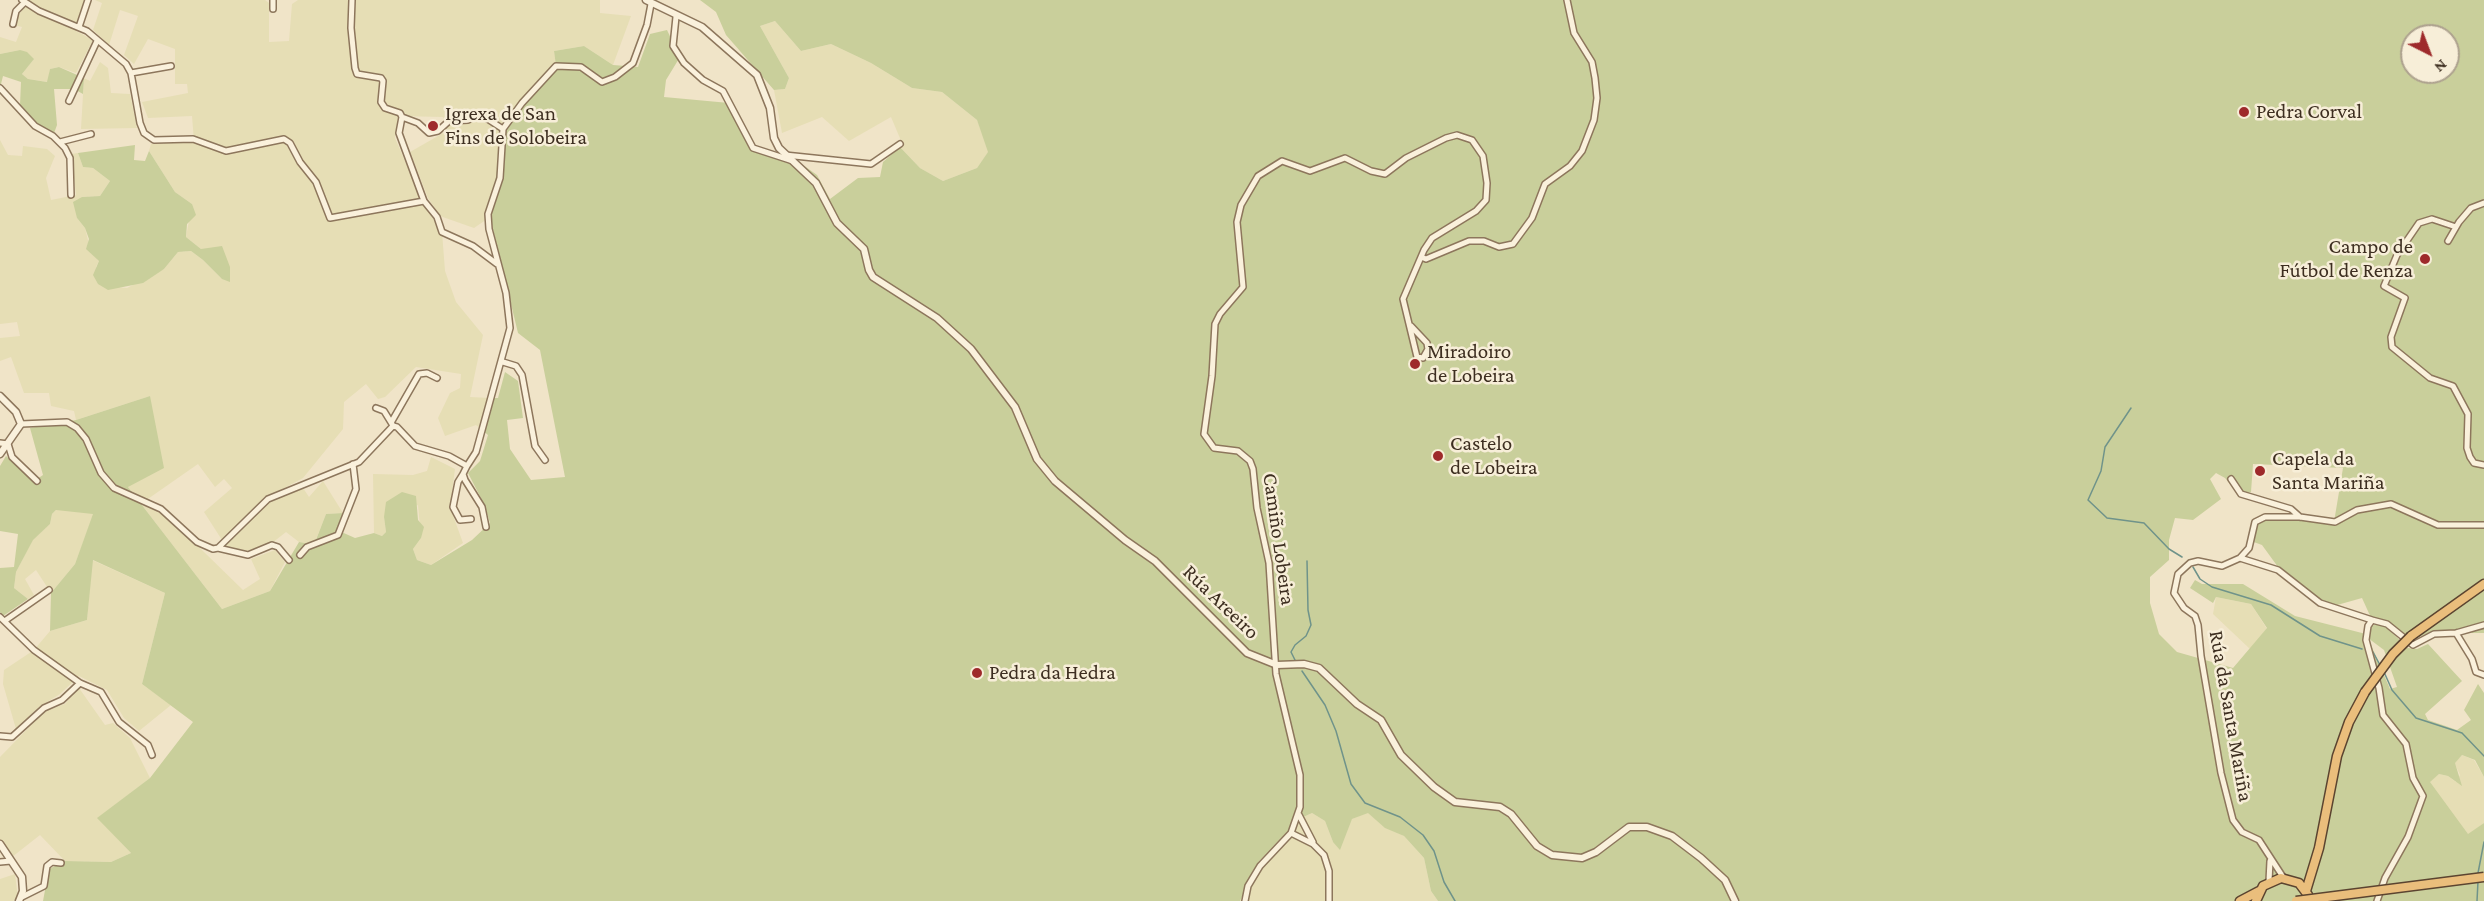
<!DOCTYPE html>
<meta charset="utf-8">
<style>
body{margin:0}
#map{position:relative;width:2484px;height:901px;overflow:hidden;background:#f0e4c8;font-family:"Crimson Pro",serif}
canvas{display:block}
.north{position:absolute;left:2400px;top:24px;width:60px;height:60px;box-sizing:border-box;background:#f7eed8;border:2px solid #ada18e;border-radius:50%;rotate:138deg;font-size:16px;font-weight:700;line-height:24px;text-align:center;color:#3d2e20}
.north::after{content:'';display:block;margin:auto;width:21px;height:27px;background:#9e2a2b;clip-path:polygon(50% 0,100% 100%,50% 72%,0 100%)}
</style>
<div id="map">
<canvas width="2484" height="901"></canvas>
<div class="north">N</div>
</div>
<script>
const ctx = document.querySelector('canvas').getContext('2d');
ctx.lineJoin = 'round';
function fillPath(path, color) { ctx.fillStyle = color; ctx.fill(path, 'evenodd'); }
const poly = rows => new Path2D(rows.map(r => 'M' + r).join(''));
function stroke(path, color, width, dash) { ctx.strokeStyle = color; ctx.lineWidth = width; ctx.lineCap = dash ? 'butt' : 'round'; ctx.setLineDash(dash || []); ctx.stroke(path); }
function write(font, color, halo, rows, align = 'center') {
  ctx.font = font + ' "Crimson Pro",serif'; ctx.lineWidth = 5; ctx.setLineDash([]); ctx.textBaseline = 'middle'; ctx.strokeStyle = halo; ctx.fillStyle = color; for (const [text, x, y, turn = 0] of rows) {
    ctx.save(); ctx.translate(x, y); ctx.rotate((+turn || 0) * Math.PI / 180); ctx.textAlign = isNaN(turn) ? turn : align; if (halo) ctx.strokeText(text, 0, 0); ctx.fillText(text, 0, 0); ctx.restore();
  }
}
const farmland = poly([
 [27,0,87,0,76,31,93,40,76,73,59,67,50,69,48,82,28,79,22,74,33,60,20,50,0,54,0,37,16,42,22,27,14,25],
 [95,0,265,0,269,3,269,42,289,41,292,4,298,0,600,0,600,13,631,16,613,65,584,46,554,51,556,66,490,217,474,228,440,216,428,198,410,152,445,132,443,117,398,116,395,138,424,205,442,232,445,271,456,302,483,335,470,397,490,398,481,429,476,425,445,436,438,418,450,393,460,388,461,374,416,367,385,397,378,399,366,384,344,402,343,429,303,478,266,498,222,540,204,512,232,488,224,479,215,487,198,464,142,503,165,514,243,590,260,579,251,559,275,550,285,562,270,591,222,609,128,487,150,396,76,420,74,411,51,406,49,393,24,393,11,357,0,361,0,338,20,336,17,322,0,324,0,140,8,155,22,156,23,146,47,149,55,156,46,178,51,200,76,195,71,154,78,153,83,167,93,168,110,181,100,196,82,197,77,218,85,228,91,252,99,261,96,267,115,287,127,288,164,269,178,252,191,251,203,260,222,279,201,249,186,237,192,204,175,192,149,151,151,144,194,141,192,116,148,118,142,102,188,93,187,84,175,84,175,49,148,39,134,64,124,55,138,16,120,10,109,45,93,30,102,3],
 [775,21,801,51,831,44,871,63,912,88,942,92,977,120,989,151,977,168,943,181,920,168,900,147,902,143,891,117,849,141,822,117,782,133,774,90,785,89,789,78,760,26],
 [100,62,108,68,111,93,130,94,137,128,81,129,84,78,90,81],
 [431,457,455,469,450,507,463,543,431,565,417,560,413,549,421,538,418,505,384,517,386,532,382,536,374,533,373,474,413,475,427,471],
 [323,481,343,513,326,514,313,547,299,542,286,532,272,543,247,551,224,547,271,501,303,488,309,497],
 [65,502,95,511,75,564,51,593,36,570,25,579,34,595,28,599,14,588,16,572,33,539,50,524,52,514],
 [92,560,165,593,142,684,171,705,139,731,124,718,107,690,79,676,60,694,39,707,16,729,3,684,4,670,34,650,50,631,87,620],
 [2216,597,2251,604,2267,629,2250,649,2213,614],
 [79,688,105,725,113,723,130,738,150,778,98,818,131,853,111,862,65,861,40,835,12,857,0,847,0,757,45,711,65,704],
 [2462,755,2474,760,2484,777,2484,823,2409,881,2423,786,2439,774,2448,776,2456,782,2460,775,2454,762],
 [1368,812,1385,827,1404,836,1424,858,1431,891,1438,901,1240,901,1259,861,1299,819,1312,813,1325,821,1333,842,1352,819],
 [15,874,18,898,13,901,0,901,0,879]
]);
const green = poly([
 [700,0,2484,0,2484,633,2472,633,2467,629,2451,632,2436,630,2414,639,2408,636,2401,638,2387,624,2372,620,2362,598,2330,607,2302,590,2278,567,2262,545,2251,541,2255,522,2265,517,2334,522,2343,468,2253,464,2251,492,2239,495,2225,478,2216,473,2210,479,2221,499,2193,520,2175,518,2169,540,2169,560,2150,577,2150,603,2159,634,2177,652,2233,668,2267,628,2251,604,2216,597,2213,603,2190,588,2195,580,2202,584,2243,584,2295,616,2366,634,2370,627,2379,623,2385,626,2408,648,2417,649,2428,644,2462,681,2425,714,2428,720,2457,730,2471,720,2464,710,2478,684,2484,693,2484,777,2475,760,2462,755,2455,763,2462,786,2448,776,2439,774,2430,782,2468,834,2484,823,2484,901,1438,901,1431,891,1424,858,1404,836,1385,828,1368,813,1352,819,1340,850,1333,842,1325,821,1312,813,1299,819,1259,861,1240,901,43,901,49,869,65,861,111,862,131,853,97,818,150,778,193,722,142,684,165,593,93,560,87,620,50,631,51,593,75,564,93,514,56,510,52,514,50,524,33,540,16,572,14,588,28,599,3,616,0,612,0,568,14,567,18,534,0,531,0,466,6,456,34,481,43,475,30,428,76,420,150,396,164,468,128,487,222,609,270,591,299,542,314,545,326,514,343,513,337,530,355,538,374,533,382,536,386,532,384,517,386,502,402,492,416,496,418,520,424,527,421,538,413,549,417,560,431,565,472,540,490,523,485,506,468,473,480,461,488,435,481,429,490,398,498,398,505,372,518,381,523,418,507,420,510,449,531,480,565,477,540,350,518,333,490,217,503,129,556,66,554,51,584,46,613,65,638,67,650,34,667,30,680,57,666,80,664,97,729,103,750,150,803,165,817,175,830,199,858,178,880,177,883,162,900,147,920,168,943,181,977,168,988,152,977,120,942,92,912,88,871,63,831,44,801,51,775,21,760,26,789,78,785,89,774,90,726,35,716,12],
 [2412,36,2448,36,2448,72,2412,72],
 [2368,638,2384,650,2397,687,2390,689],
 [20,50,27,52,34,59,22,74,28,79,47,82,50,69,59,67,84,78,83,94,74,89,54,89,57,125,53,136,39,128,20,105,21,82,3,76,0,88,0,54],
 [135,145,134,160,145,161,149,151,175,192,192,204,196,215,187,224,186,237,201,249,222,246,230,267,230,282,222,279,203,260,191,251,178,252,164,269,143,283,108,290,98,284,93,275,99,261,86,249,89,239,85,228,77,218,73,202,82,197,100,196,110,181,93,168,83,167,78,153]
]);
const stream = poly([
 [2131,408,2105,447,2101,471,2088,500,2107,518,2144,523,2169,549,2182,557],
 [2193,567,2200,579,2212,587,2271,605,2320,636,2362,649],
 [2373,652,2380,665],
 [1295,660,1291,652,1295,645,1306,636,1311,625,1308,610,1307,561],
 [1302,671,1325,705,1336,731,1351,784,1365,803,1400,817,1423,835,1434,851,1444,882,1455,901],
 [2384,672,2392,690,2416,718,2462,733,2484,756],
 [2478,873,2484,842],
 [2477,901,2478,881]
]);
const minor = poly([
 [22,0,39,11,87,31,126,64,131,73,140,123,144,133,154,140,193,139,226,151,284,139,290,143,300,162,316,182,330,218,424,201],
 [273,0,273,9],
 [352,0,351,28,355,68,357,74,381,78,383,81,381,102,385,108,400,113,402,117,399,133,424,201,437,217,442,232,473,246,497,264],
 [676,17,673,46,684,63,703,80,723,91,753,148,793,161],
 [13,24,16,11,24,3],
 [79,27,88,0],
 [131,73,171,66],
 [0,88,35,126,53,136,65,148,70,158,71,195],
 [69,101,97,41],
 [503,129,522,103,556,66,581,67,602,82,615,77,633,63,647,25,651,4],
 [60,142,91,134],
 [785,155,871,164,900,144],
 [2456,227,2432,219,2419,223,2397,255,2384,286,2405,298,2391,337,2392,347,2430,378,2453,386,2468,414,2467,448,2470,457,2474,463,2484,465],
 [2448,241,2459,222,2471,208,2484,203],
 [1421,257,1426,259,1469,241,1484,241,1499,247,1513,244,1532,218,1545,184,1570,166,1582,151,1594,120,1597,98,1595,78,1592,62,1574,33,1567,0],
 [503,362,516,366,522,375,535,446,545,460],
 [376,408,384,411,392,424],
 [392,421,419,374,427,373,437,378],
 [21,424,67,422,77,428,86,439,101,473,114,488,161,509,197,542,213,549,218,548,268,499,359,462,393,426,397,427,415,446,449,456,467,466,476,452,510,328,506,293,489,229,488,214,500,178,503,129,483,116,475,116,468,120,449,121,438,131,429,133,418,123,402,117],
 [0,443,8,444,12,457,37,481],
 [467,466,463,474,465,480,482,507,486,527],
 [463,474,458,482,453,507,460,520,471,519],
 [2231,479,2241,494,2291,509,2300,517],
 [218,548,248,555,272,545,278,547,289,560],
 [300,555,307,547,338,535,356,489,353,464],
 [2240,558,2222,566,2198,561,2190,563,2178,574,2174,593,2184,608,2195,616,2198,625,2201,656,2221,773,2233,820,2242,832,2259,840,2283,877],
 [0,617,34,650,80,683],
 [6,620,49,590],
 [2372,620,2320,603,2278,570,2240,558,2249,548,2255,522,2265,517,2300,517,2335,522,2357,510,2391,504,2438,525,2484,525],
 [2456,633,2472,659,2476,672,2484,675],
 [0,736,12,737,44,708,62,700,80,683,101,692,119,722,148,745,152,755],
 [1299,815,1313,842],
 [1291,833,1313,844,1324,855,1329,871,1329,901],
 [0,862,11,861],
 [2269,881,2270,861],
 [22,897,44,886,47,866,52,862,61,863],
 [1245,901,1248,886,1260,866,1291,833,1300,807,1300,775,1276,674,1269,563,1257,508,1253,469,1250,461,1238,451,1214,448,1204,434,1212,376,1215,324,1220,314,1243,287,1237,222,1241,205,1258,176,1282,161,1310,171,1345,158,1371,171,1385,174,1406,158,1446,138,1457,135,1472,140,1483,156,1487,183,1486,200,1476,211,1432,238,1424,250,1403,299,1417,357,1423,358,1428,349,1427,343,1411,326],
 [2377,901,2385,878,2408,837,2423,796,2413,778,2406,744,2383,715,2379,688,2366,640,2368,626,2372,620,2387,624,2413,645,2434,634,2456,633,2484,625]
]);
const tertiary = poly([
 [646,0,702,27,757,75,770,108,774,138,779,148,816,183,837,223,864,249,869,270,873,277,937,318,971,349,1015,407,1037,459,1055,481,1125,540,1155,561,1247,653,1277,665,1304,664,1319,668,1357,704,1381,720,1401,755,1434,787,1455,802,1500,807,1511,814,1537,846,1552,855,1582,858,1596,852,1629,827,1647,827,1672,836,1701,858,1725,880,1735,901],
 [0,396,16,412,21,424,0,454],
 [0,844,22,877,23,891,19,901]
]);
const trunk = poly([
 [2411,636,2484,584],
 [2306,891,2319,848,2337,756,2349,722,2365,692],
 [2240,901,2259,891],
 [2256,901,2263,886,2281,878,2299,883,2308,895]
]);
const trunkBridge = poly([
 [2365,692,2393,654,2411,636],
 [2296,901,2484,877]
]);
const markers = [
 [2244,112,6,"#9e2a2b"],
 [433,126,6,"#9e2a2b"],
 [2425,259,6,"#9e2a2b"],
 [1415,364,6,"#9e2a2b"],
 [1438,456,6,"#9e2a2b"],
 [2260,471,6,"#9e2a2b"],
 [977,673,6,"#9e2a2b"]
];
const poiNames = [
 ["Pedra Corval",2256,112],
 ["Igrexa de San",445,114],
 ["Fins de Solobeira",445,138],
 ["Campo de",2413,247,"right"],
 ["Fútbol de Renza",2413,271,"right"],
 ["Miradoiro",1427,352],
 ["de Lobeira",1427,376],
 ["Castelo",1450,444],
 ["de Lobeira",1450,468],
 ["Capela da",2272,459],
 ["Santa Mariña",2272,483],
 ["Pedra da Hedra",989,673]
];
const streetNames = [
 ["Camiño Lobeira",1279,539,82],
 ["Rúa Areeiro",1221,602,44],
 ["Rúa da Santa Mariña",2231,716,80]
];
fillPath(farmland, '#e6deb5');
fillPath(green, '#c9cf9b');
stroke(stream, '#6f938a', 1.5);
stroke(minor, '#8d765c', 8);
stroke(tertiary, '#8d765c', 9);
stroke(trunk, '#5b4430', 11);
stroke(minor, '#faf1dc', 5);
stroke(tertiary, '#faf1dc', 6);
stroke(trunk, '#eabe7c', 8);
stroke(trunkBridge, '#5b4430', 11, []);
stroke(trunkBridge, '#eabe7c', 8);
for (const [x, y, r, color] of markers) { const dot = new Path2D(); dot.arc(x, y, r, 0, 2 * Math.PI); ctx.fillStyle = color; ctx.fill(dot); stroke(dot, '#f7eed8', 2); }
write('21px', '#3d2e20', '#f7eed8', poiNames, 'left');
write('21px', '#3d2e20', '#f7eed8', streetNames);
</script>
